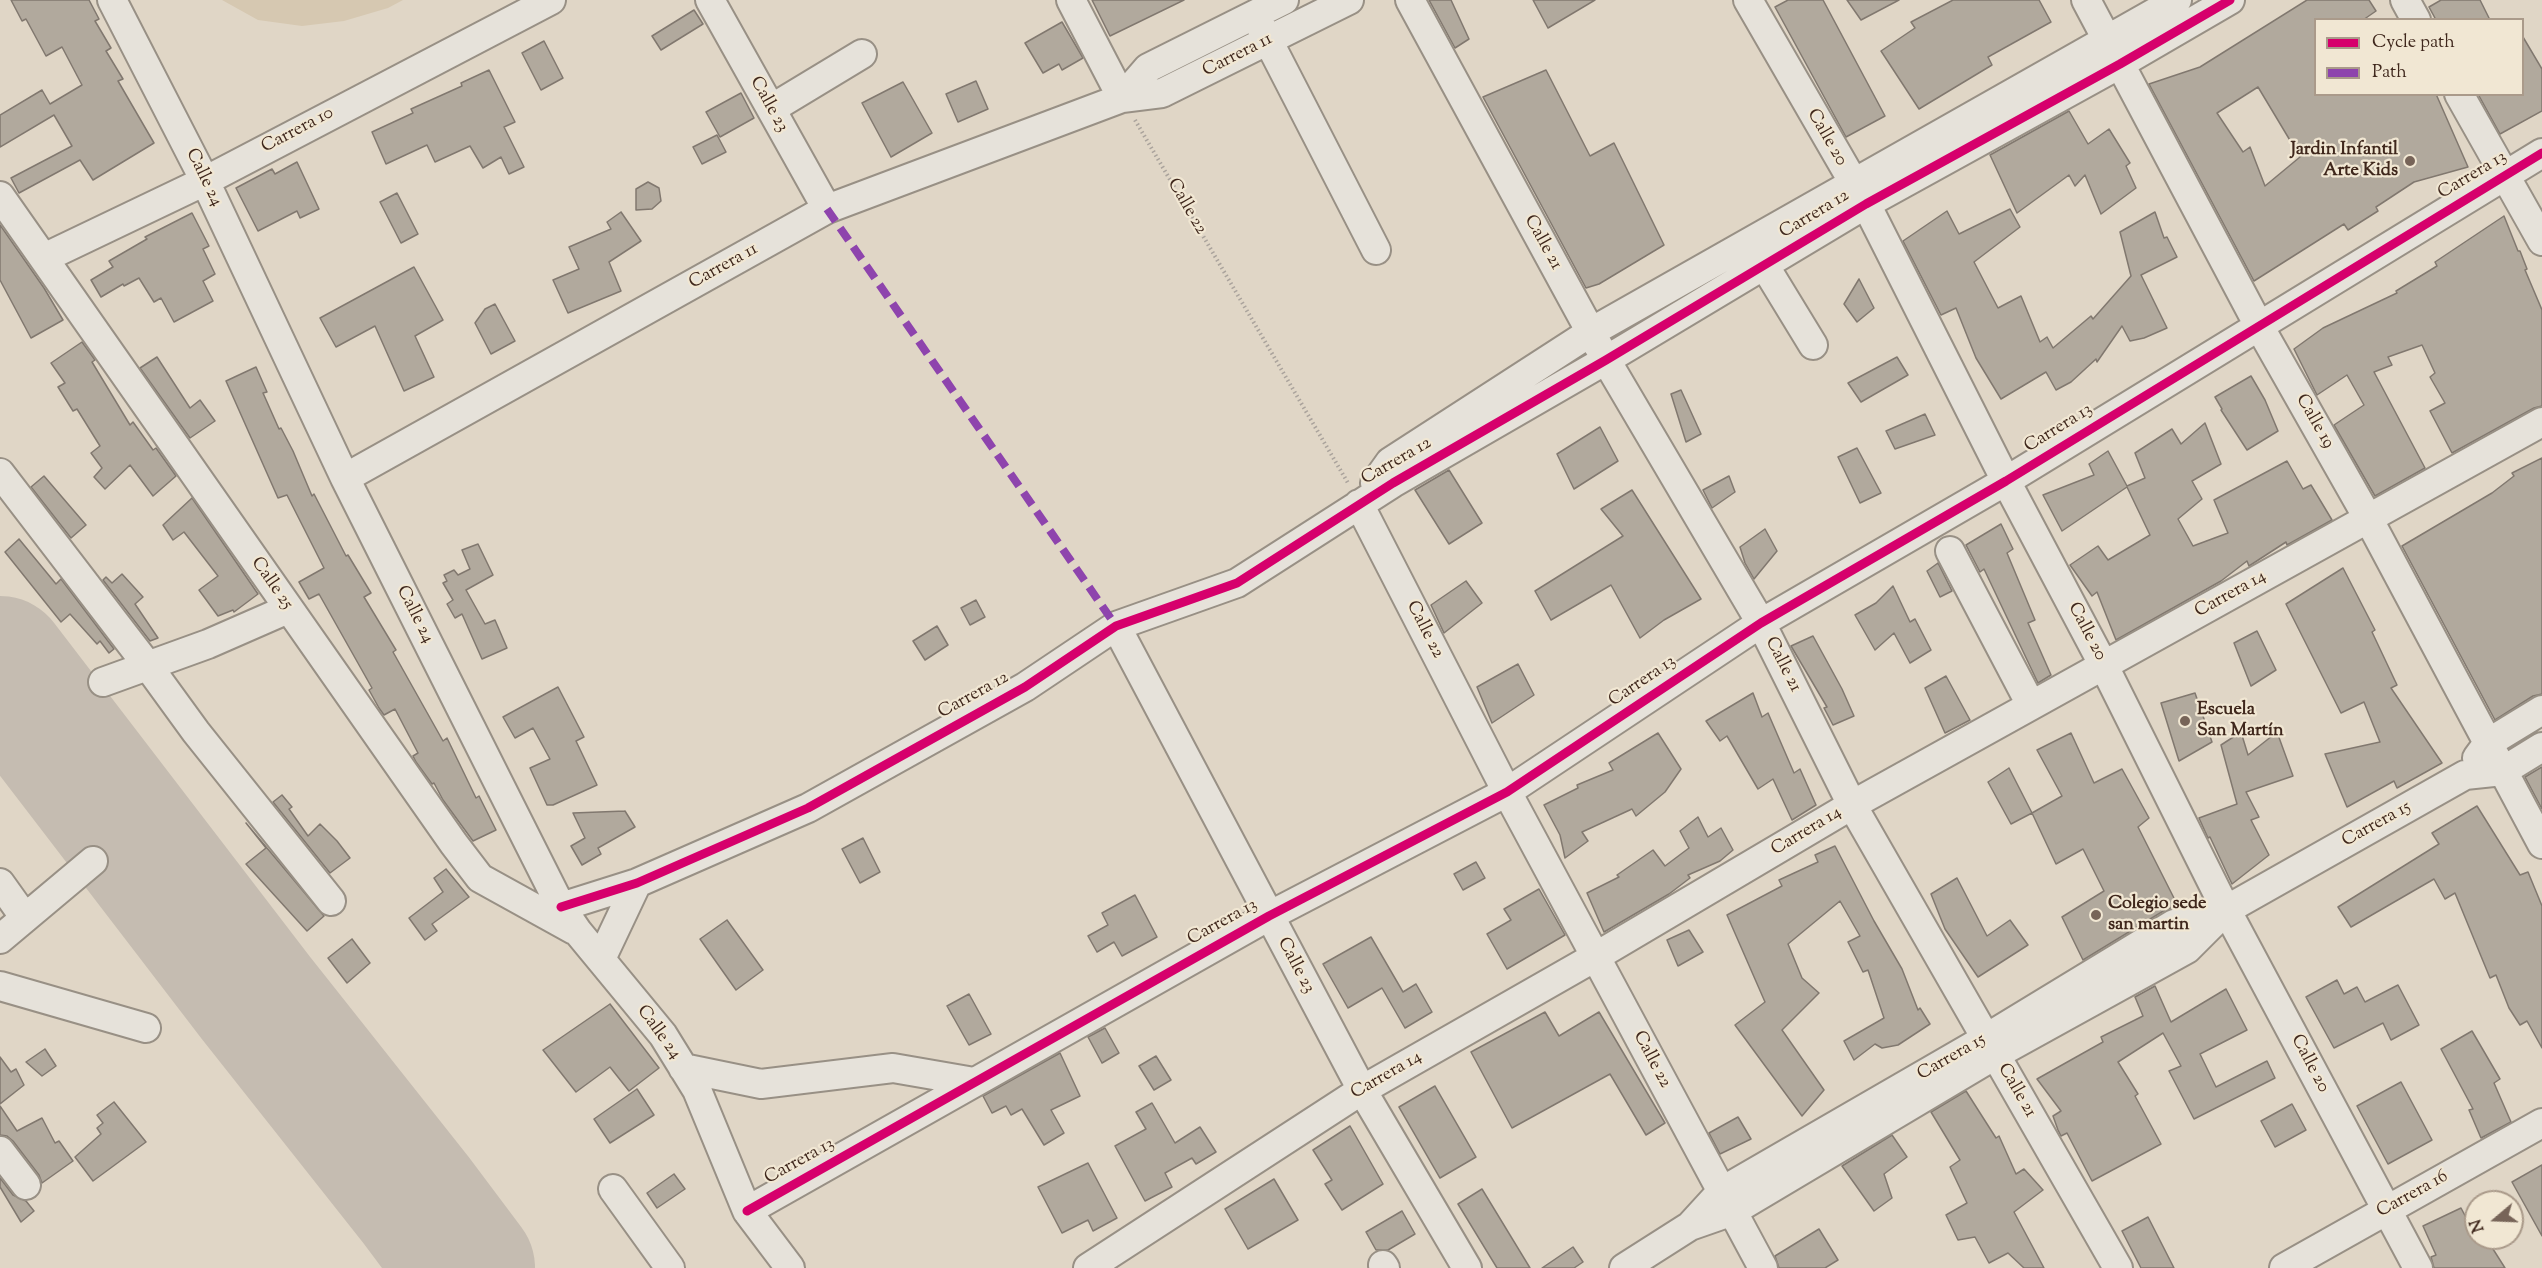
<!DOCTYPE html>
<meta charset="utf-8">
<style>
body{margin:0}
#map{position:relative;width:2542px;height:1268px;overflow:hidden;background:#e0d6c6;font-family:"Sorts Mill Goudy",serif}
canvas{display:block}
.legend{position:absolute;left:2314px;top:18px;width:210px;height:78px;box-sizing:border-box;background:#f1e7d3;border:2px solid #aa9a8a;margin:0;padding:8px 10px;list-style:none;font-size:18px;color:#3f271c}
.legend li{display:flex;align-items:center;gap:12px;height:30px}
.legend b{width:30px;border:2px solid #aa9a8a}
.north{position:absolute;left:2464px;top:1190px;width:60px;height:60px;box-sizing:border-box;background:#f1e7d3;border:2px solid #aa9a8a;border-radius:50%;rotate:251deg;font-size:16px;font-weight:700;line-height:24px;text-align:center;color:#3f271c}
.north::after{content:'';display:block;margin:auto;width:21px;height:27px;background:#776458;clip-path:polygon(50% 0,100% 100%,50% 72%,0 100%)}
</style>
<div id="map">
<canvas width="2542" height="1268"></canvas>
<ul class="legend">
<li><b style="height:8px;background:#d6006c"></b>Cycle path</li>
<li><b style="height:8px;background:#8e44ad"></b>Path</li>
</ul>
<div class="north">N</div>
</div>
<script>
const ctx = document.querySelector('canvas').getContext('2d');
ctx.lineJoin = 'round';
function fillPath(path, color) { ctx.fillStyle = color; ctx.fill(path, 'evenodd'); }
const poly = rows => new Path2D(rows.map(r => 'M' + r).join(''));
function stroke(path, color, width, dash) { ctx.strokeStyle = color; ctx.lineWidth = width; ctx.lineCap = dash ? 'butt' : 'round'; ctx.setLineDash(dash || []); ctx.stroke(path); }
function write(font, color, halo, rows, align = 'center') {
  ctx.font = font + ' "Sorts Mill Goudy",serif'; ctx.lineWidth = 4.5; ctx.setLineDash([]); ctx.textBaseline = 'middle'; ctx.strokeStyle = halo; ctx.fillStyle = color; for (const [text, x, y, turn = 0] of rows) {
    ctx.save(); ctx.translate(x, y); ctx.rotate((+turn || 0) * Math.PI / 180); ctx.textAlign = isNaN(turn) ? turn : align; if (halo) ctx.strokeText(text, 0, 0); ctx.fillText(text, 0, 0); ctx.restore();
  }
}
const green = poly([
 [222,0,403,0,388,8,344,21,302,26,258,20]
]);
const runway = poly([
 [0,664,256,998,416,1200,467,1268]
]);
const building = poly([
 [11,0,89,0,99,19,95,21,111,48,106,51,123,79,118,81,154,143,93,180,80,160,19,193,11,178,72,146,54,115,0,147,0,115,42,90,50,104,82,85,62,47,46,56,26,19,22,21,11,0],
 [1092,0,1184,0,1110,36,1092,0],
 [1429,0,1451,0,1469,39,1455,48,1429,0],
 [1533,0,1595,0,1548,28,1533,0],
 [1788,0,1823,0,1885,116,1846,137,1775,7,1788,0],
 [1847,0,1899,0,1861,20,1847,0],
 [1953,0,2039,0,2051,22,1988,57,1992,65,1919,109,1881,51,1915,28,1911,22,1953,0],
 [2307,0,2369,0,2376,11,2363,20,2316,20,2316,94,2436,94,2468,167,2414,182,2376,207,2378,211,2348,230,2344,224,2254,281,2149,84,2200,67,2307,0],
 [2258,87,2300,157,2265,186,2250,147,2243,152,2217,113,2258,87],
 [2441,0,2480,0,2490,20,2436,20,2429,7,2441,0],
 [694,10,703,24,661,50,652,36,694,10],
 [1062,22,1083,58,1062,70,1059,64,1043,73,1025,43,1062,22],
 [2523,37,2542,69,2542,111,2500,134,2478,94,2523,94,2523,37],
 [544,41,563,78,541,90,522,53,544,41],
 [489,70,515,122,504,127,524,167,509,174,501,157,483,168,470,146,435,162,427,145,386,164,372,132,413,113,411,109,462,86,461,83,489,70],
 [1546,70,1590,156,1614,143,1664,245,1599,284,1586,288,1483,97,1546,70],
 [976,81,988,109,958,122,946,94,976,81],
 [903,82,932,133,891,157,862,103,903,82],
 [741,93,754,118,720,137,706,112,741,93],
 [2069,111,2088,144,2109,129,2130,163,2126,166,2136,188,2101,214,2085,175,2075,186,2069,175,2017,213,1990,155,2069,111],
 [717,135,726,152,702,164,693,147,717,135],
 [297,162,319,209,300,218,297,211,258,231,236,188,272,169,275,174,297,162],
 [648,182,659,188,661,201,652,209,636,210,636,189,648,182],
 [397,193,418,234,401,243,380,202,397,193],
 [2010,209,2020,227,1974,262,1998,308,2021,296,2040,342,2047,337,2053,348,2091,316,2093,319,2131,276,2120,232,2155,212,2164,238,2167,237,2177,257,2141,275,2167,328,2144,338,2130,341,2122,326,2097,362,2096,359,2071,382,2056,390,2046,372,2001,399,1976,358,1956,308,1941,315,1903,241,1947,211,1959,234,2010,209],
 [621,212,641,241,609,262,621,291,568,313,553,280,579,269,569,247,611,229,607,222,621,212],
 [192,213,209,246,203,249,215,274,203,281,213,301,174,322,161,298,154,302,139,278,124,286,123,284,101,297,91,280,113,267,109,261,147,239,145,237,192,213],
 [2504,216,2518,251,2520,251,2527,269,2525,270,2542,310,2542,406,2534,408,2452,453,2430,411,2445,403,2430,377,2435,373,2422,345,2388,357,2392,365,2374,372,2425,468,2375,496,2334,425,2364,405,2347,375,2317,395,2294,349,2323,328,2397,293,2396,291,2437,266,2435,262,2504,216],
 [0,225,44,288,63,320,31,338,0,280,0,225],
 [414,267,443,320,415,336,434,377,404,391,375,326,336,347,320,318,414,267],
 [1859,279,1874,308,1857,322,1844,304,1859,279],
 [495,304,515,341,491,354,475,323,485,309,495,304],
 [82,342,95,360,92,362,130,425,133,422,153,450,156,448,176,476,153,496,130,465,105,489,94,477,102,468,91,453,100,446,77,409,73,411,58,387,65,383,51,363,82,342],
 [157,357,190,408,200,400,215,421,190,438,140,368,157,357],
 [1897,357,1908,375,1861,402,1848,383,1897,357],
 [256,367,267,392,263,393,279,429,281,428,293,451,312,496,314,494,346,556,348,555,371,593,364,597,396,650,393,652,443,741,447,738,476,798,479,796,496,830,473,841,443,800,434,783,432,784,416,762,413,756,418,753,395,709,384,715,379,708,369,690,372,688,319,594,309,599,299,582,324,568,287,495,278,498,226,381,256,367],
 [2251,376,2265,400,2278,431,2247,450,2221,410,2222,409,2215,397,2251,376],
 [1681,390,1701,434,1686,442,1671,394,1681,390],
 [1925,414,1935,435,1895,449,1886,431,1925,414],
 [2205,423,2221,464,2192,481,2202,499,2178,519,2193,546,2228,533,2214,500,2287,461,2303,489,2311,485,2332,520,2287,545,2286,542,2249,566,2247,561,2221,581,2116,640,2097,592,2092,596,2070,565,2098,546,2108,560,2150,535,2127,487,2062,531,2043,495,2094,475,2089,464,2108,451,2127,486,2145,478,2135,453,2172,429,2181,444,2205,423],
 [1600,427,1618,461,1574,489,1557,454,1600,427],
 [1857,448,1881,493,1860,503,1838,457,1857,448],
 [2542,458,2542,694,2533,696,2495,720,2402,546,2492,493,2514,476,2512,473,2542,458],
 [1449,470,1482,523,1449,544,1415,490,1449,470],
 [44,476,86,525,71,538,31,487,44,476],
 [1729,476,1735,492,1712,508,1703,490,1729,476],
 [1632,490,1701,599,1664,620,1640,638,1611,585,1551,620,1535,591,1623,536,1601,509,1632,490],
 [192,498,258,594,234,612,233,610,218,616,199,590,218,576,184,532,173,540,163,525,192,498],
 [2001,524,2013,549,2007,553,2035,620,2028,623,2051,675,2038,683,1984,569,1980,572,1966,545,2001,524],
 [1765,529,1777,551,1754,579,1745,563,1740,547,1765,529],
 [19,539,56,584,61,579,114,649,109,653,100,641,97,644,70,614,61,622,5,552,19,539],
 [478,544,493,575,466,590,485,624,495,620,507,648,482,659,462,614,455,618,447,604,453,600,443,583,447,581,444,575,454,570,458,575,470,569,462,550,478,544],
 [1938,563,1952,591,1940,597,1927,571,1938,563],
 [2343,568,2375,630,2372,632,2397,685,2391,688,2442,763,2397,788,2394,781,2347,807,2325,754,2380,742,2364,702,2341,713,2286,604,2343,568],
 [122,574,143,597,135,604,158,638,150,641,103,580,106,577,112,583,122,574],
 [1466,581,1482,603,1444,633,1431,605,1466,581],
 [1893,586,1910,622,1915,619,1931,650,1910,663,1894,633,1875,650,1855,615,1876,603,1893,586],
 [976,600,985,617,970,625,961,608,976,600],
 [937,626,948,645,925,660,913,641,937,626],
 [2257,631,2276,670,2251,686,2234,643,2257,631],
 [1813,636,1842,689,1854,716,1833,725,1824,708,1827,707,1791,646,1813,636],
 [1518,664,1534,695,1492,723,1477,687,1518,664],
 [1946,676,1970,720,1945,733,1925,688,1946,676],
 [558,687,584,737,576,741,597,785,553,805,547,805,530,768,550,759,533,728,515,738,503,717,558,687],
 [1753,693,1762,717,1768,713,1794,773,1800,769,1816,805,1792,820,1773,779,1758,789,1727,736,1720,741,1706,721,1753,693],
 [2195,693,2212,742,2179,761,2161,703,2195,693],
 [2241,732,2248,755,2277,732,2293,776,2246,792,2259,817,2251,820,2269,855,2232,884,2210,837,2208,838,2199,818,2237,804,2221,745,2241,732],
 [1658,733,1681,769,1665,792,1636,816,1632,809,1582,832,1588,841,1565,858,1560,835,1544,805,1578,788,1577,785,1613,770,1609,763,1658,733],
 [2071,733,2094,783,2122,769,2149,818,2138,827,2178,906,2165,910,2083,960,2062,917,2104,891,2083,849,2056,864,2032,813,2062,796,2037,750,2071,733],
 [2542,767,2542,809,2525,777,2542,767],
 [2009,768,2032,813,2011,824,1988,782,2009,768],
 [282,795,292,807,289,809,308,836,320,824,337,841,350,858,330,873,273,802,282,795],
 [2477,806,2520,875,2528,872,2542,906,2542,1048,2527,1021,2520,1025,2509,1008,2496,975,2490,978,2455,893,2445,899,2434,879,2351,927,2338,907,2439,844,2432,833,2477,806],
 [625,811,635,827,598,848,601,854,582,865,571,846,585,838,573,813,625,811],
 [1698,817,1708,837,1721,828,1733,850,1720,861,1688,875,1690,878,1669,894,1604,932,1587,893,1619,877,1617,875,1653,850,1665,866,1689,848,1680,831,1698,817],
 [246,823,324,916,307,931,246,864,266,848,246,823],
 [863,838,880,872,860,883,842,849,863,838],
 [1835,846,1874,921,1902,969,1918,1010,1920,1008,1930,1024,1898,1045,1882,1048,1875,1044,1854,1060,1844,1041,1884,1018,1868,970,1863,972,1848,942,1860,936,1840,901,1788,944,1802,978,1819,993,1782,1030,1824,1090,1802,1116,1735,1025,1765,1002,1727,915,1782,886,1779,880,1818,862,1815,855,1835,846],
 [1476,862,1485,878,1463,890,1454,874,1476,862],
 [446,869,469,897,432,924,437,931,425,940,409,918,443,892,434,878,446,869],
 [1957,878,1987,936,2010,920,2028,945,1978,977,1945,929,1931,894,1957,878],
 [1539,889,1565,935,1507,969,1487,934,1511,920,1504,909,1539,889],
 [1135,895,1157,937,1122,956,1114,942,1097,952,1088,936,1108,925,1102,913,1135,895],
 [727,920,763,970,736,990,700,939,727,920],
 [1689,930,1703,952,1678,966,1667,940,1689,930],
 [1371,937,1403,992,1416,984,1432,1012,1405,1028,1382,988,1348,1008,1323,964,1371,937],
 [352,939,370,963,347,983,328,958,352,939],
 [2337,980,2344,994,2357,987,2365,1002,2398,985,2419,1025,2391,1040,2383,1023,2334,1048,2306,997,2337,980],
 [2155,986,2171,1022,2226,989,2247,1030,2200,1054,2216,1087,2267,1061,2275,1078,2194,1119,2169,1071,2181,1066,2163,1033,2118,1062,2138,1094,2135,1096,2161,1144,2092,1181,2067,1133,2061,1136,2058,1130,2053,1116,2061,1111,2037,1079,2103,1042,2101,1037,2143,1016,2135,997,2155,986],
 [969,994,991,1034,969,1045,947,1006,969,994],
 [610,1004,659,1068,629,1091,610,1067,576,1092,543,1050,610,1004],
 [1545,1012,1559,1036,1599,1012,1665,1123,1646,1135,1610,1074,1512,1128,1471,1052,1545,1012],
 [1105,1028,1119,1053,1102,1063,1088,1037,1105,1028],
 [2472,1031,2500,1079,2494,1083,2511,1122,2481,1138,2469,1110,2473,1109,2441,1049,2472,1031],
 [45,1049,56,1066,42,1076,26,1062,45,1049],
 [1060,1053,1080,1096,1051,1110,1064,1133,1044,1145,1022,1109,1011,1115,1006,1106,992,1113,983,1096,1060,1053],
 [1156,1056,1171,1080,1154,1090,1139,1066,1156,1056],
 [0,1057,11,1072,16,1069,24,1085,0,1104,0,1057],
 [2401,1082,2432,1140,2388,1164,2357,1106,2401,1082],
 [1435,1086,1476,1157,1440,1178,1399,1107,1435,1086],
 [637,1089,654,1115,610,1143,594,1119,637,1089],
 [1966,1091,1996,1138,1999,1136,2016,1174,2024,1169,2043,1190,2014,1212,2044,1268,2024,1268,2008,1253,1989,1263,1975,1237,1958,1240,1946,1215,1967,1203,1950,1167,1960,1160,1931,1112,1966,1091],
 [114,1102,146,1142,93,1181,75,1157,101,1134,97,1128,103,1123,97,1115,114,1102],
 [1152,1103,1175,1143,1200,1127,1216,1152,1196,1164,1192,1158,1165,1173,1172,1187,1145,1201,1115,1146,1146,1129,1136,1112,1152,1103],
 [2292,1104,2306,1130,2275,1147,2261,1121,2292,1104],
 [0,1106,17,1131,42,1118,55,1143,59,1141,73,1161,42,1183,39,1175,13,1141,7,1136,0,1135,0,1106],
 [1738,1117,1751,1139,1720,1154,1709,1133,1738,1117],
 [1350,1126,1383,1184,1342,1210,1325,1184,1332,1180,1313,1150,1350,1126],
 [1892,1135,1907,1157,1884,1174,1892,1198,1874,1211,1842,1166,1892,1135],
 [1088,1163,1117,1218,1093,1231,1088,1220,1062,1233,1038,1187,1088,1163],
 [2542,1165,2542,1236,2512,1182,2542,1165],
 [674,1174,685,1189,657,1208,647,1193,674,1174],
 [0,1178,13,1195,26,1201,34,1211,21,1222,0,1187,0,1178],
 [1274,1179,1298,1220,1248,1249,1225,1209,1274,1179],
 [1482,1189,1530,1268,1497,1268,1458,1204,1482,1189],
 [2461,1208,2470,1225,2476,1225,2476,1238,2486,1238,2505,1268,2434,1268,2431,1257,2436,1255,2423,1226,2461,1208],
 [1402,1211,1415,1234,1388,1250,1376,1250,1366,1232,1402,1211],
 [2148,1217,2174,1268,2141,1268,2122,1231,2148,1217],
 [1819,1229,1838,1260,1825,1268,1779,1268,1775,1256,1819,1229],
 [1573,1247,1583,1262,1574,1268,1542,1268,1573,1247]
]);
const path = poly([
 [1135,120,1348,483]
]);
const minor = poly([
 [112,0,205,181,345,478,561,907,578,932,663,1035,697,1090,747,1211,790,1268],
 [710,0,827,209],
 [1071,0,1122,98],
 [1410,0,1606,360,1761,623,1852,805,2118,1268],
 [1748,0,1866,204,2006,481,2104,666,2220,898,2418,1268],
 [2086,0,2259,326,2368,518,2542,844],
 [2405,0,2416,20],
 [1255,15,1376,250],
 [2459,94,2542,241],
 [1122,98,1148,68,1284,0],
 [771,109,862,54],
 [0,196,454,844,480,878,574,930],
 [1755,250,1813,345],
 [44,258,205,181,551,0],
 [0,473,148,666,196,732,331,901],
 [345,478,827,209,1122,98,1162,93,1349,0],
 [1375,483,1390,462,1591,332,2177,0],
 [1359,504,1507,792,1763,1268],
 [1950,551,2031,705],
 [1116,626,1362,1090,1467,1268],
 [103,682,208,644,288,609],
 [2477,758,2488,743,2542,710],
 [0,883,25,918],
 [561,907,637,883,808,808,1025,687,1116,626,1237,583,1393,483,1606,360,1866,204,2120,64,2230,0],
 [0,939,93,861],
 [601,959,637,883],
 [0,986,146,1028],
 [683,1068,761,1084,893,1068,974,1082],
 [0,1151,26,1185],
 [613,1189,670,1268],
 [747,1211,1269,916,1507,792,1761,623,2006,481,2542,153],
 [1690,1226,1722,1191,1985,1039,2174,924,2226,910,2465,775,2503,771,2542,747],
 [1383,1265,1385,1268],
 [1088,1268,1362,1090,1595,957,1852,805,2542,422],
 [1624,1268,1690,1226,1733,1211,1995,1055,2187,949,2225,911],
 [2284,1268,2542,1123]
]);
const quiet = poly([
 [827,209,1116,626]
]);
const cycleway = poly([
 [561,907,637,883,808,808,1025,687,1116,626,1237,583,1393,483,1606,360,1866,204,2120,64,2230,0],
 [747,1211,1269,916,1507,792,1761,623,2006,481,2542,153]
]);
const markers = [
 [2410,161,6,"#776458"],
 [2185,721,6,"#776458"],
 [2096,915,6,"#776458"]
];
const streetNames = [
 ["Carrera 11",1238,56,-27],
 ["Calle 23",768,105,61],
 ["Carrera 10",298,131,-28],
 ["Calle 20",1826,138,60],
 ["Carrera 13",2473,176,-31],
 ["Calle 24",203,178,64],
 ["Calle 22",1186,207,60],
 ["Carrera 12",1815,215,-31],
 ["Calle 21",1542,243,61],
 ["Carrera 11",724,267,-29],
 ["Calle 19",2314,422,60],
 ["Carrera 13",2059,429,-32],
 ["Carrera 12",1397,462,-30],
 ["Calle 25",271,584,55],
 ["Carrera 14",2231,595,-29],
 ["Calle 24",414,615,63],
 ["Calle 22",1424,630,63],
 ["Calle 20",2086,632,62],
 ["Calle 21",1782,665,63],
 ["Carrera 13",1643,682,-34],
 ["Carrera 12",974,696,-29],
 ["Carrera 15",2377,825,-29],
 ["Carrera 14",1807,832,-31],
 ["Carrera 13",1223,923,-29],
 ["Calle 23",1295,966,62],
 ["Calle 24",658,1033,54],
 ["Carrera 15",1952,1058,-30],
 ["Calle 22",1651,1060,62],
 ["Calle 20",2309,1064,62],
 ["Carrera 14",1387,1076,-30],
 ["Calle 21",2016,1091,60],
 ["Carrera 13",800,1162,-29],
 ["Carrera 16",2413,1195,-29]
];
const poiNames = [
 ["Jardin Infantil",2398,151,"right"],
 ["Arte Kids",2398,172,"right"],
 ["Escuela",2197,711],
 ["San Martín",2197,732],
 ["Colegio sede",2108,905],
 ["san martin",2108,926]
];
fillPath(green, '#d6c8b1');
stroke(runway, '#c5bcb1', 136);
fillPath(building, '#b1a99d');
stroke(building, '#81786f', 1.5);
stroke(minor, '#989085', 32);
stroke(path, '#aaa39c', 4, [1.5, 3]);
stroke(minor, '#e6e2da', 28);
stroke(quiet, '#8e44ad', 8, [15, 8]);
stroke(cycleway, '#d6006c', 9);
for (const [x, y, r, color] of markers) { const dot = new Path2D(); dot.arc(x, y, r, 0, 2 * Math.PI); ctx.fillStyle = color; ctx.fill(dot); stroke(dot, '#f1e7d3', 2); }
write('18px', '#3f271c', '#f1e7d3', streetNames);
write('bold 18px', '#3f271c', '#f1e7d3', poiNames, 'left');
</script>
